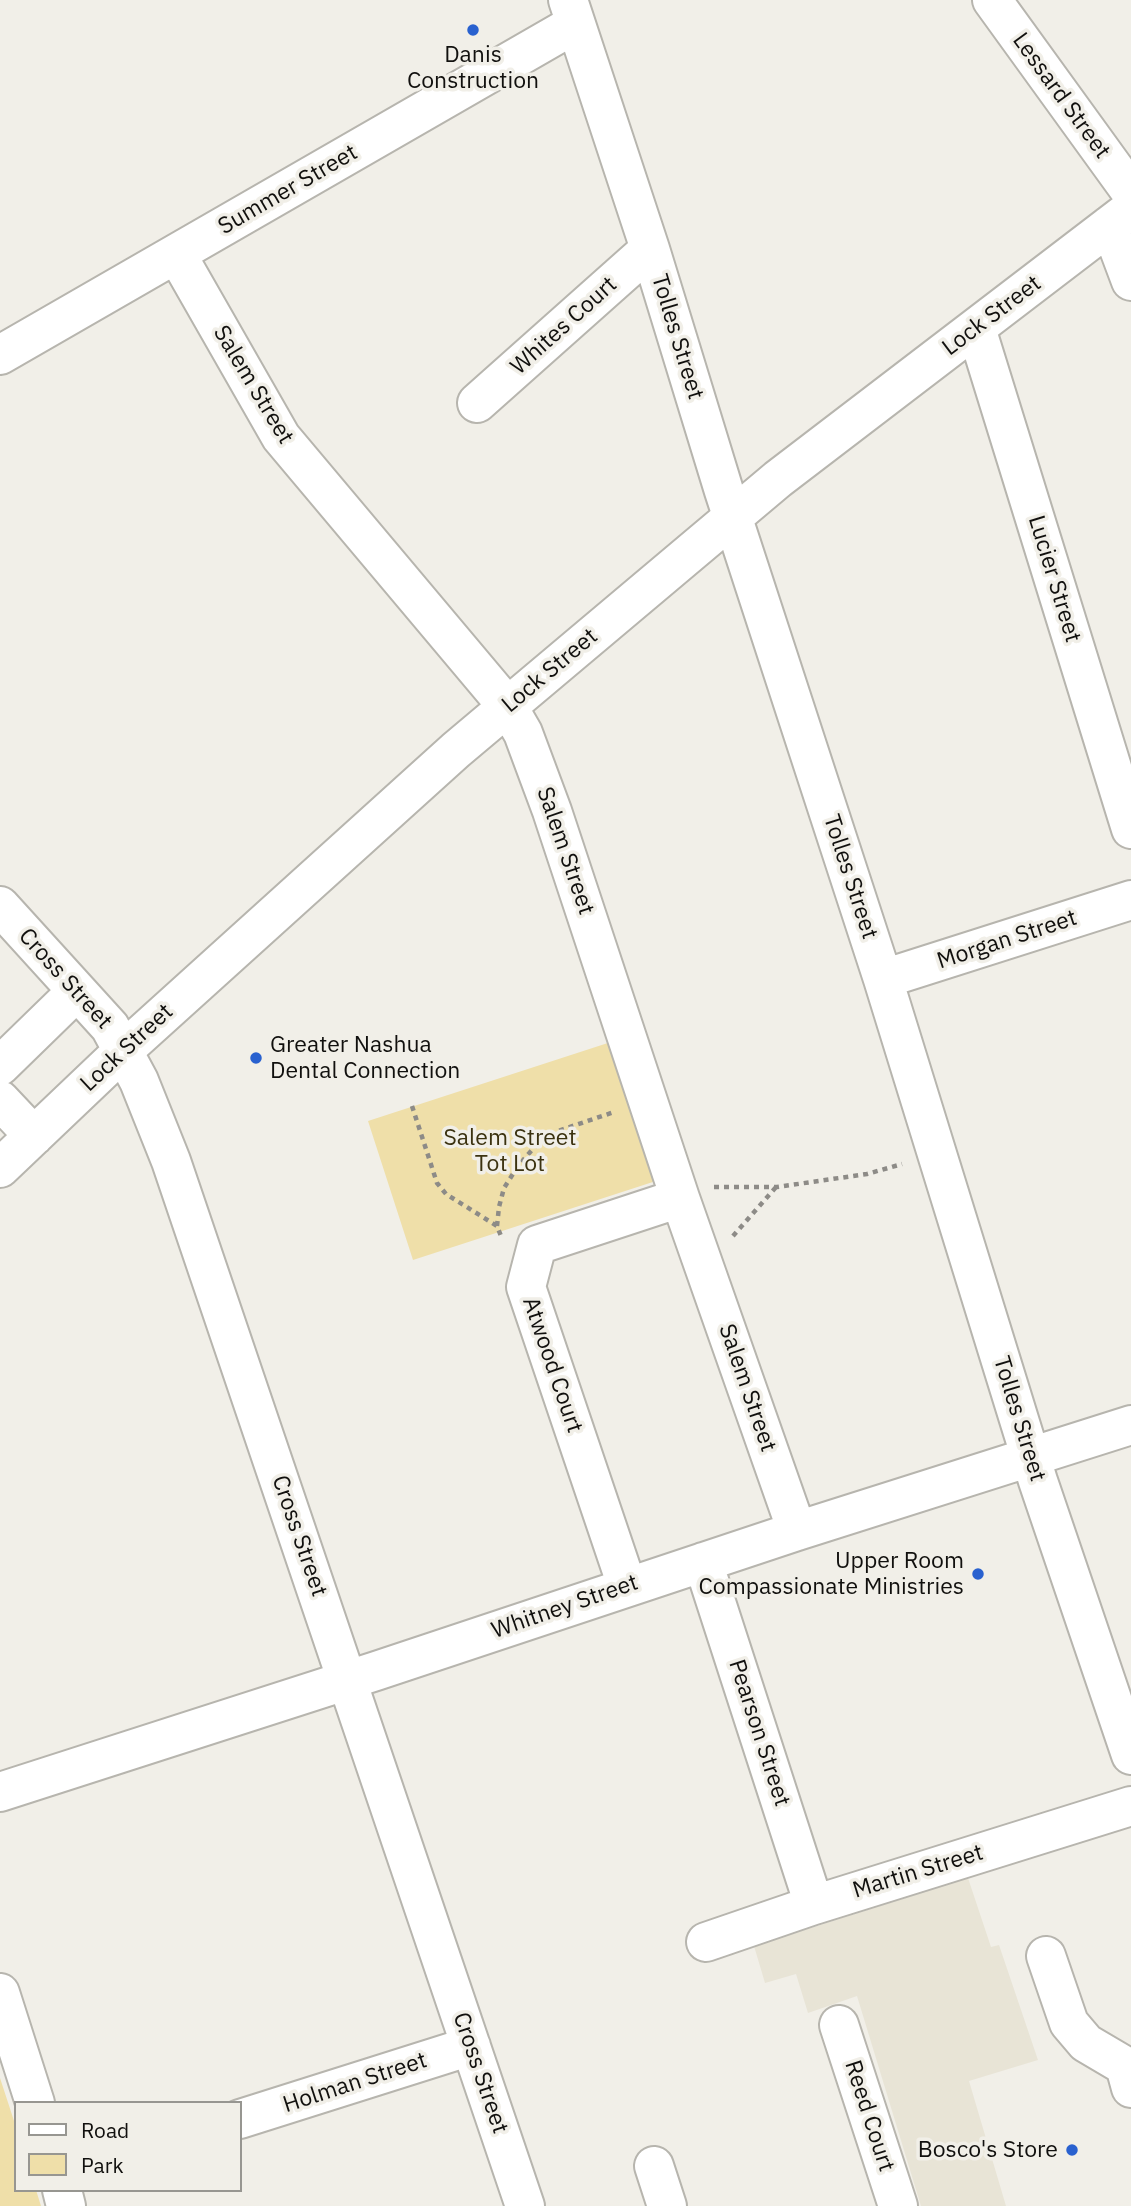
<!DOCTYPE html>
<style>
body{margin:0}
#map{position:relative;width:1131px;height:2206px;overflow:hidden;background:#f1efe8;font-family:"IBM Plex Sans",sans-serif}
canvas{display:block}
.legend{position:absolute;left:14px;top:2101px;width:228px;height:91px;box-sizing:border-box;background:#f1efe8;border:2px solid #979691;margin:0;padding:9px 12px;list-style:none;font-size:21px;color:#11100e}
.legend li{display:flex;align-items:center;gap:14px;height:35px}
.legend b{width:35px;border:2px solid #979691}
</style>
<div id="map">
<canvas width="1131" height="2206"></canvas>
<ul class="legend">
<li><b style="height:9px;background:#fff"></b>Road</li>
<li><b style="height:19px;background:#efdfa9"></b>Park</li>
</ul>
</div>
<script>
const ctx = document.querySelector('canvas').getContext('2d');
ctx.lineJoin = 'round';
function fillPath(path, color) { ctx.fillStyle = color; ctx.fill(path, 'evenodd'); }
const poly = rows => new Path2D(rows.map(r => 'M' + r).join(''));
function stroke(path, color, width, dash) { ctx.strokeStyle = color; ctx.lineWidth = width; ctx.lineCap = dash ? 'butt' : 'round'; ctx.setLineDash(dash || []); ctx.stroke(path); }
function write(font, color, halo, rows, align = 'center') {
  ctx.font = font + ' "IBM Plex Sans",sans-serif'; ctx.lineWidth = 7; ctx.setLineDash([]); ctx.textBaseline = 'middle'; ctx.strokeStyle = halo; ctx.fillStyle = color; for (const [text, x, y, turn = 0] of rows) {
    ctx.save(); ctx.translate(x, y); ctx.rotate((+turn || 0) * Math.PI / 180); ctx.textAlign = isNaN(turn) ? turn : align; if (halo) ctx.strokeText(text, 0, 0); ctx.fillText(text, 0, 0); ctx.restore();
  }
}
const built = poly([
 [968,1878,991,1947,999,1945,1038,2060,969,2081,1006,2206,921,2206,857,1996,808,2013,796,1974,765,1983,754,1946]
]);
const green = poly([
 [614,1041,659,1180,413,1260,368,1121],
 [0,2078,16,2127,16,2190,36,2190,41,2206,0,2206]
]);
const path = poly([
 [412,1106,437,1183,446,1194,497,1226,501,1236],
 [714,1187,777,1187,867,1174,902,1164],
 [497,1226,499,1207,504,1188,518,1166,539,1142,558,1131,614,1112],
 [733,1236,776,1187]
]);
const minor = poly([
 [568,0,650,249,724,491,883,979,1038,1481,1131,1755],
 [992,0,1131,192],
 [1110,225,1131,281],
 [177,255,281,437,508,707,523,733,552,811,680,1198,797,1531],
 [976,328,1131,829],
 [0,355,575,24],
 [477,403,650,249],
 [0,906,110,1027,139,1081,171,1161,525,2206],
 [883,979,1131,900],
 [0,1066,77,991],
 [0,1100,34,1136],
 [0,1168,124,1050,456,750,778,479,1131,209],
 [703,1562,814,1905],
 [627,1586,526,1287,537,1245,680,1198],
 [0,1792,376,1671,797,1531,1131,1425],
 [706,1942,814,1905,1131,1806],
 [1046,1956,1069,2023,1086,2043,1125,2066,1131,2088],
 [0,1993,35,2103],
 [839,2025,898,2206],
 [240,2119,471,2046],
 [654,2166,667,2206],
 [62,2190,66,2206]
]);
const markers = [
 [473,30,7,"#2961cf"],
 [256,1058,7,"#2961cf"],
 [978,1574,7,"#2961cf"],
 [1072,2150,7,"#2961cf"]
];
const poiNames = [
 ["Danis",473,55,"center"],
 ["Construction",473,81,"center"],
 ["Greater Nashua",270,1045,"left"],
 ["Dental Connection",270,1071,"left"],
 ["Upper Room",964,1561],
 ["Compassionate Ministries",964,1587],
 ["Bosco's Store",1058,2150]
];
const streetNames = [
 ["Lessard Street",1061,96,54],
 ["Summer Street",288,190,-30],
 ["Lock Street",992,316,-37],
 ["Whites Court",564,326,-42],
 ["Tolles Street",677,337,73],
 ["Salem Street",253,385,59],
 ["Lucier Street",1054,579,73],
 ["Lock Street",550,671,-40],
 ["Salem Street",565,851,71],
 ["Tolles Street",850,877,72],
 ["Morgan Street",1007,940,-18],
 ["Cross Street",65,979,48],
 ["Lock Street",127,1048,-43],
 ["Atwood Court",552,1365,71],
 ["Salem Street",747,1388,71],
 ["Tolles Street",1019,1419,73],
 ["Cross Street",299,1536,71],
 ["Whitney Street",565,1607,-19],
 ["Pearson Street",759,1733,72],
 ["Martin Street",918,1872,-17],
 ["Cross Street",480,2073,71],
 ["Holman Street",355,2083,-18],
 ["Reed Court",869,2116,72]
];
const parkNames = [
 ["Salem Street",510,1138],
 ["Tot Lot",510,1164]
];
fillPath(built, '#e8e4d6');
fillPath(green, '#efdfa9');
stroke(minor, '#b7b5ae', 42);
stroke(path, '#8d8b87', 4.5, [5, 5]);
stroke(minor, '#fff', 38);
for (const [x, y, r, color] of markers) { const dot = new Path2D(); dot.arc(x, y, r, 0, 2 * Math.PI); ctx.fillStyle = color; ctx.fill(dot); stroke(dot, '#f1efe8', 2.5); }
write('23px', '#11100e', '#f1efe8', poiNames, 'right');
write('23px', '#11100e', '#f1efe8', streetNames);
write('23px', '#3b3210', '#f1efe8', parkNames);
</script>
